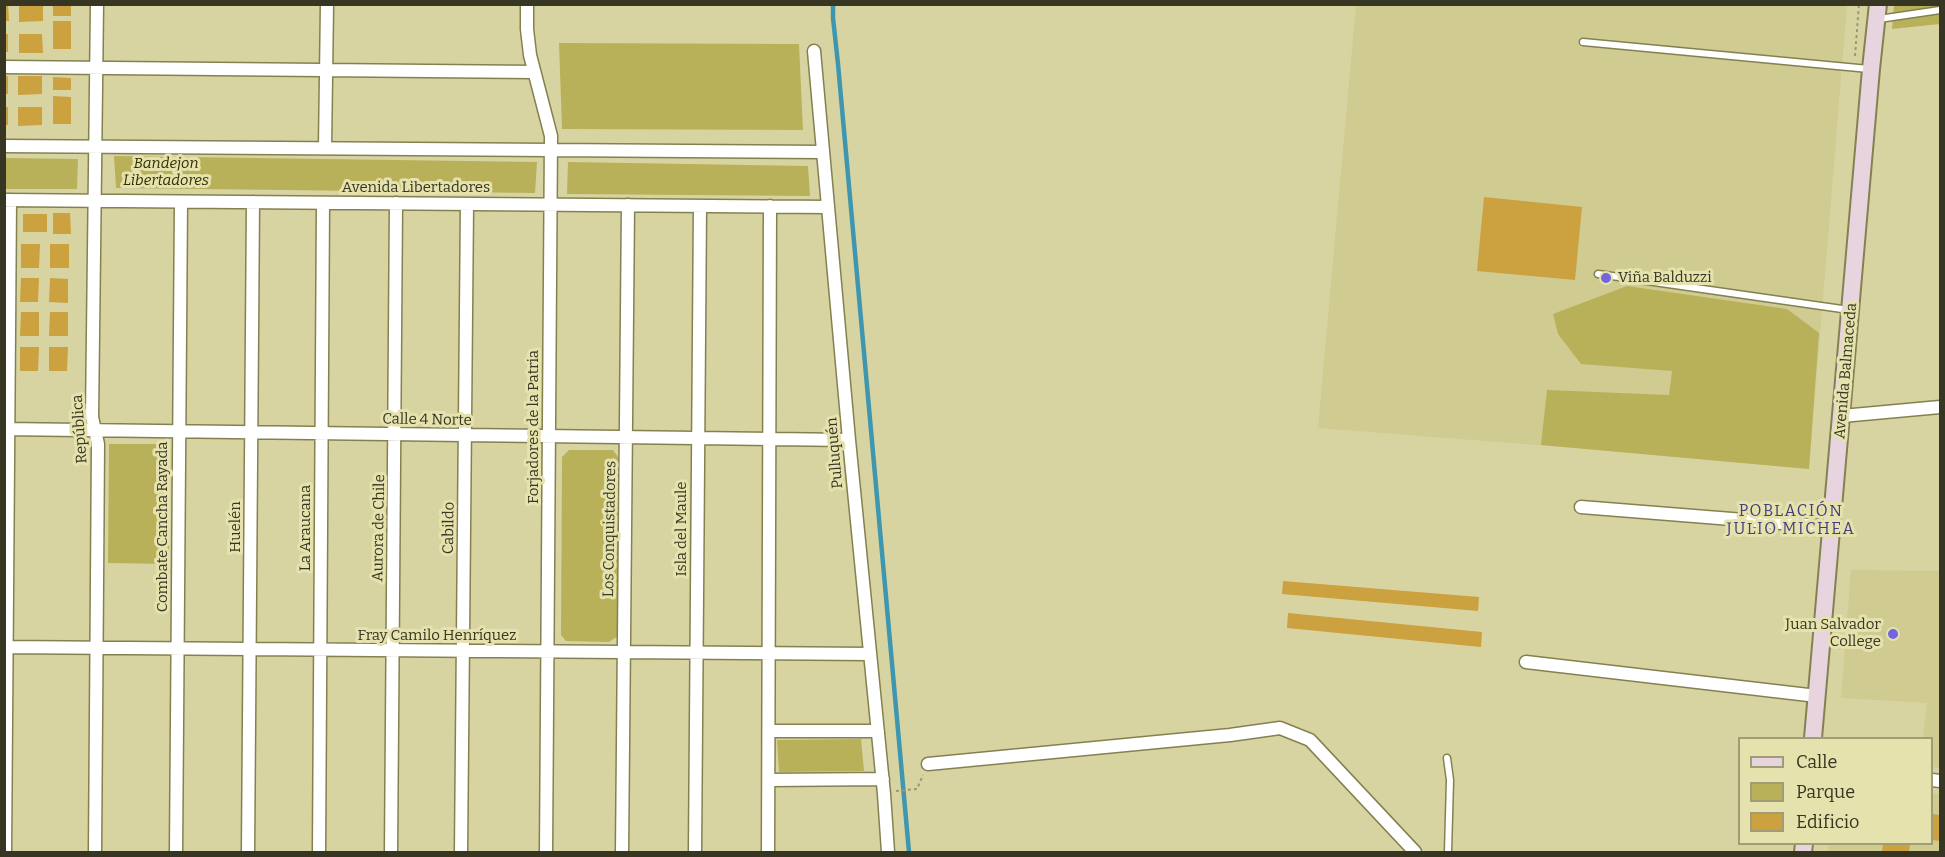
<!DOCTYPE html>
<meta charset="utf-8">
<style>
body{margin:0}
#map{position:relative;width:1945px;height:857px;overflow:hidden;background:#d8d4a2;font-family:Bitter,serif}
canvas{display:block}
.frame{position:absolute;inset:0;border:6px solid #373622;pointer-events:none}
.legend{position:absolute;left:1738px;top:737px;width:195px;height:108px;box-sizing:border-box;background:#e5e2ae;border:2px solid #9f9d76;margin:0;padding:8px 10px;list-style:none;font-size:18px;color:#373622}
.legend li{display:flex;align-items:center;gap:12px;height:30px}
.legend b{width:30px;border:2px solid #9f9d76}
</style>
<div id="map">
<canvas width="1945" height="857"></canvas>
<div class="frame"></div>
<ul class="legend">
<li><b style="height:8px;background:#e7d4df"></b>Calle</li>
<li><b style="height:16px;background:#b8b159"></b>Parque</li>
<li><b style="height:16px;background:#cca13f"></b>Edificio</li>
</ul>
</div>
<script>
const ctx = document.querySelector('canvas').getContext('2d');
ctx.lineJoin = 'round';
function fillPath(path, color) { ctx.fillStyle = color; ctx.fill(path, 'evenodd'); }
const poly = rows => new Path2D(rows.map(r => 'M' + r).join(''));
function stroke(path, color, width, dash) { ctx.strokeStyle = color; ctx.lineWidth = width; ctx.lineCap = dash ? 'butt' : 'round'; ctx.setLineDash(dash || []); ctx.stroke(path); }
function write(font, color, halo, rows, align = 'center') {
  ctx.font = font + ' Bitter,serif'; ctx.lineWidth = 6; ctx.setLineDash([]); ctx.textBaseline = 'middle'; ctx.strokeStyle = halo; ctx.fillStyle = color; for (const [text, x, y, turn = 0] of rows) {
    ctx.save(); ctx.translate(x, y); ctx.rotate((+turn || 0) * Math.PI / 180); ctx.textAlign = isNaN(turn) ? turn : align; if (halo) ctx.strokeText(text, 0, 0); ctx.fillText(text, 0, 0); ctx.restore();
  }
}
const built = poly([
 [1356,5,1847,5,1809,469,1576,448,1318,428],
 [1851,570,1940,571,1940,768,1932,767,1932,738,1923,738,1927,703,1841,698],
 [1932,793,1940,794,1940,852,1828,852,1829,844,1932,844]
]);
const green = poly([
 [1894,5,1940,5,1940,24,1892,29],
 [559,43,799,44,803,130,562,129],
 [114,156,537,162,535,193,116,188],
 [5,158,78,159,77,189,5,189],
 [568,162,808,166,810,196,567,194],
 [1627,286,1787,309,1819,333,1809,469,1541,445,1547,390,1669,395,1672,371,1581,364,1558,334,1553,314],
 [109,444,169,444,169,564,108,563],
 [569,450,613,450,618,457,621,634,609,642,566,641,561,635,562,457],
 [861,739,864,771,779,772,777,740]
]);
const stream = poly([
 [833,4,833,18,838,64,909,852]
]);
const building = poly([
 [4,4,8,4,9,21,4,21],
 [19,4,43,4,43,21,19,22],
 [53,4,71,4,71,16,53,16],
 [53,21,71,21,71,49,53,49],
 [4,34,8,34,8,52,4,52],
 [19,34,42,34,43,53,19,53],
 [4,76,8,76,8,94,4,94],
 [18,76,42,76,42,94,18,95],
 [53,77,71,78,71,90,53,90],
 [53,96,71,97,71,124,53,124],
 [4,107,8,107,8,125,4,125],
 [18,107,42,107,42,125,18,126],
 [1484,197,1582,207,1575,280,1477,271],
 [53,213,70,213,71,234,53,234],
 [23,214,47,214,47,232,23,232],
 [21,244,40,244,39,268,21,268],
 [50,244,69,244,69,268,50,268],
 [21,278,39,278,38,302,20,302],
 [50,278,68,279,68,303,49,302],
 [21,312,39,312,39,336,20,336],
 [50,312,68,312,68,336,49,336],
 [20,347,39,347,38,371,20,371],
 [49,347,68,347,67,371,49,371],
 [1283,581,1479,597,1478,611,1282,594],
 [1288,613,1482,632,1481,647,1287,628],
 [1932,814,1940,815,1940,841,1932,840],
 [1883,844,1910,844,1909,852,1882,852]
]);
const path = poly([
 [1855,56,1859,4],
 [896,791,917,789,923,775]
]);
const service = poly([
 [1879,19,1940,10],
 [1583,42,1869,69],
 [1598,274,1849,310],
 [1447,758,1450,780,1448,852]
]);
const minor = poly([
 [527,4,527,29,530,55,551,136,546,852],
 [814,51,849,440,884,794,888,852],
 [4,67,534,72],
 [4,146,823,152],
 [325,148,327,4],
 [4,200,828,207],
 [1842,416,1940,407],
 [4,429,849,440],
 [1581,507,1832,527],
 [4,647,870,654],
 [1526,662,1817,696],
 [769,731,878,731],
 [928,764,1230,735,1280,728,1310,740,1415,852],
 [769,780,883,779],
 [1932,780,1940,781],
 [5,852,10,200],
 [95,852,98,444,92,417,97,4],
 [176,852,181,202],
 [248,852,253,202],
 [319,852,323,203],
 [391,852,396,203],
 [461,852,467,204],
 [622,852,628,205],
 [695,852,700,206],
 [768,852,770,206]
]);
const secondary = poly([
 [1813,738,1871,69,1878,4],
 [1803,852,1804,844]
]);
const markers = [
 [1606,278,6,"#7364df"],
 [1893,634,6,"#7364df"]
];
const parkNames = [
 ["Bandejon",166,164],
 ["Libertadores",166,181]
];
const streetNames = [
 ["Avenida Libertadores",416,188],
 ["Avenida Balmaceda",1846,371,-85],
 ["Calle 4 Norte",427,420,1],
 ["Forjadores de la Patria",534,427,-90],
 ["República",80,429,-94],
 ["Pulluquén",835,453,-95],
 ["Combate Cancha Rayada",163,527,-90],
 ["Huelén",236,527,-90],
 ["La Araucana",306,528,-90],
 ["Aurora de Chile",379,528,-89],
 ["Cabildo",449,528,-89],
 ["Los Conquistadores",610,529,-89],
 ["Isla del Maule",682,529,-90],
 ["Fray Camilo Henríquez",437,636]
];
const poiNames = [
 ["Viña Balduzzi",1618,278],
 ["Juan Salvador",1881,625,"right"],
 ["College",1881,642,"right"]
];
const neighbourhoodNames = [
 ["POBLACIÓN",1791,512],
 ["JULIO MICHEA",1791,530]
];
fillPath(built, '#cfcb91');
fillPath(green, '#b8b159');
stroke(stream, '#3f97af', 4.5);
fillPath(building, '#cca13f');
stroke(service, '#848151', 9);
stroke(minor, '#848151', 15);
stroke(secondary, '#848151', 20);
stroke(path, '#9b9872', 2, [3, 3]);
stroke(service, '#fff', 6);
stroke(minor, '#fff', 12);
stroke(secondary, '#e7d4df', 16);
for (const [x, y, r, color] of markers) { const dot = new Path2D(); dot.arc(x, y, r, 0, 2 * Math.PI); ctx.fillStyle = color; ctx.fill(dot); stroke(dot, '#e5e2ae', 2); }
write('italic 15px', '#322e01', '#e5e2ae', parkNames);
write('15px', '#373622', '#e5e2ae', streetNames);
write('15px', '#373622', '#e5e2ae', poiNames, 'left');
ctx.letterSpacing = '1.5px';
write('16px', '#443f7c', '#e5e2ae', neighbourhoodNames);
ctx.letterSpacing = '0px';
</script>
